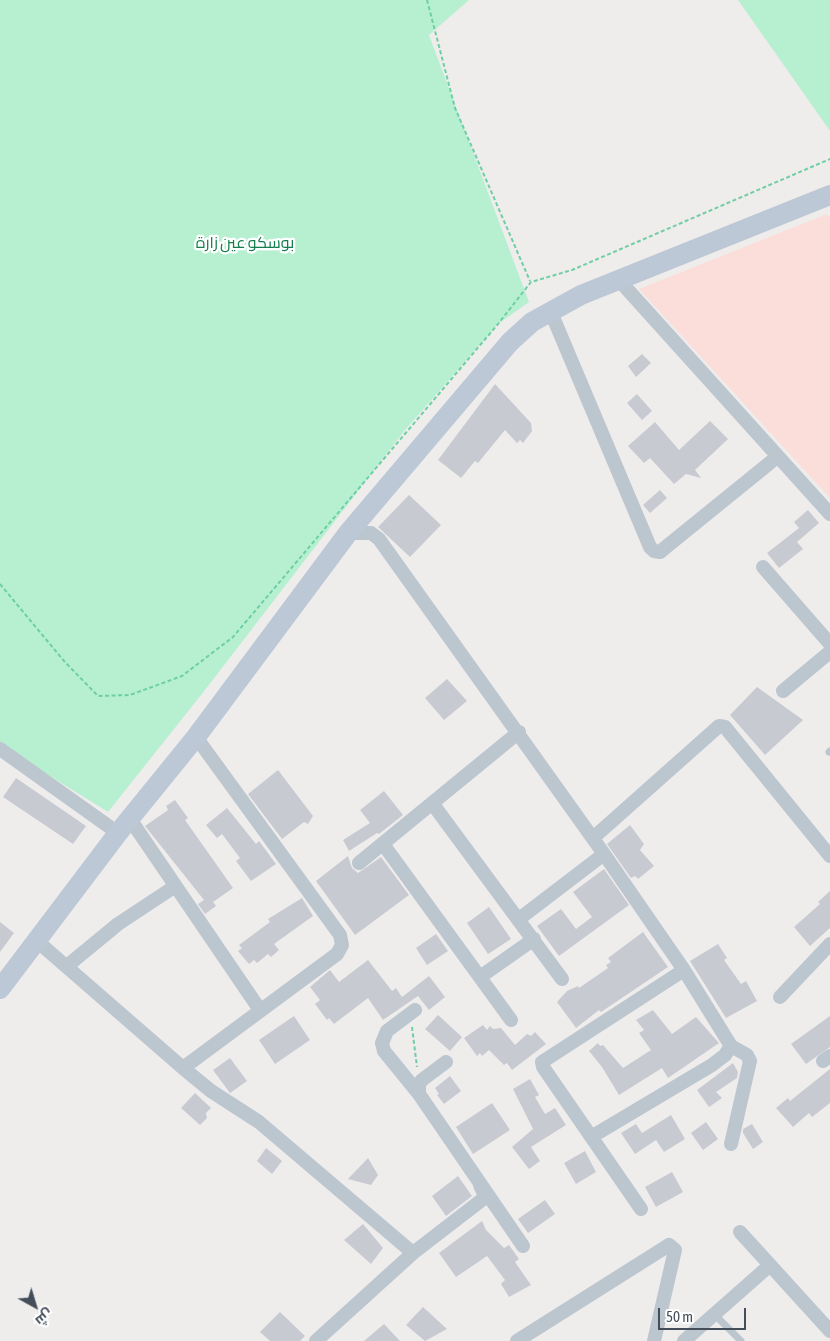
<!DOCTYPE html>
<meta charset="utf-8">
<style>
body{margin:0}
#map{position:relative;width:830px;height:1341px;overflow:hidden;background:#efecec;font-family:"Asap Condensed",Cairo,sans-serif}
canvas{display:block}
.north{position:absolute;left:10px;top:1281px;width:50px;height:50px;-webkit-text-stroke:4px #fff;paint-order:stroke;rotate:141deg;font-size:14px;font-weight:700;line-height:20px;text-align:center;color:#444e5a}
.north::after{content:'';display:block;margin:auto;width:18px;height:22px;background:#444e5a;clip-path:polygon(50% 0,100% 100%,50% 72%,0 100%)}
.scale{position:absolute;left:658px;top:1308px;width:88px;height:22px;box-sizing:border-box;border:2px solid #444e5a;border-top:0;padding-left:6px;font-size:15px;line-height:18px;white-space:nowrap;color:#444e5a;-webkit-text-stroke:4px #fff;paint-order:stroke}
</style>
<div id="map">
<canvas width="830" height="1341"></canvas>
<div class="north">ش</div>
<div class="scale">50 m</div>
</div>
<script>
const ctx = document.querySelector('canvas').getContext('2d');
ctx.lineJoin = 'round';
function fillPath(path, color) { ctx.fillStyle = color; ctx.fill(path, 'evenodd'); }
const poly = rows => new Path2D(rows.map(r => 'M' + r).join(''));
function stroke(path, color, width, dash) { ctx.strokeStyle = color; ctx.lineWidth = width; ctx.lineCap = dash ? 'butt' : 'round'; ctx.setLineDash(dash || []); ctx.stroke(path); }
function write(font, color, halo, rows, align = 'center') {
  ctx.font = font + ' "Asap Condensed",Cairo,sans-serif'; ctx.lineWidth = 4.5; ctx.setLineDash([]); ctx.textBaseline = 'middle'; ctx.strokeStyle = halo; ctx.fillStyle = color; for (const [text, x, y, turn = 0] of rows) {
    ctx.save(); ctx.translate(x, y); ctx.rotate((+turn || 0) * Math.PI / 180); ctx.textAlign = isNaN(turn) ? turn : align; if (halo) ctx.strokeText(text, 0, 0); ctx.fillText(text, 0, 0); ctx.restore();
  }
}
const medical = poly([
 [827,214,830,218,830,498,639,289]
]);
const green = poly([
 [0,0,469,0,429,35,529,302,498,324,405,430,205,690,108,812,0,745],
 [738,0,830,0,830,131]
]);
const building = poly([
 [642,354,651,363,636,377,628,366],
 [495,384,531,423,532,431,523,443,520,440,517,443,505,430,478,463,475,461,461,478,438,460],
 [637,394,652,411,642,420,627,403],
 [710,421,728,439,695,470,701,478,686,474,674,484,650,458,644,463,628,446,655,422,679,450],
 [660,490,667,498,650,513,643,505],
 [409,495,441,525,410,557,378,527],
 [808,510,819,523,797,542,803,549,779,568,767,553,799,528,794,522],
 [447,679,467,701,444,720,425,698],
 [757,687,803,720,765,755,730,715],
 [278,770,313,816,308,824,304,822,282,839,248,794],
 [16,778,86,826,73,844,3,797],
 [384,791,403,815,379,834,377,833,349,851,343,840,370,823,360,810],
 [175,800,188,818,185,820,233,888,213,902,216,906,205,914,198,904,204,900,145,826,168,810,166,806],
 [227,808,256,844,259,841,276,864,251,881,236,861,240,858,222,834,217,838,206,825],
 [630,825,644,844,640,850,654,866,638,879,635,876,631,878,607,844],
 [348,856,352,868,358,873,381,857,409,895,355,935,316,881],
 [604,869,629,905,559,956,537,926,561,909,576,929,592,917,573,892],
 [830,891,830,928,810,946,794,927,820,904,818,902],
 [302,898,313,916,274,944,279,950,271,957,268,954,257,963,254,960,249,964,238,951,242,948,239,945,270,922,268,919],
 [489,907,511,939,488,954,467,923],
 [0,922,14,933,0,952],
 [643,932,668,967,601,1012,599,1010,576,1028,557,1002,567,991,578,986,579,988,608,968,606,965,611,962,608,958],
 [436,934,448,951,427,965,416,948],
 [718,944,727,958,724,960,741,984,746,981,757,1001,726,1018,690,961],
 [368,960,392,991,396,988,402,997,429,976,445,997,429,1010,418,996,383,1020,368,998,334,1024,329,1018,327,1020,315,1004,320,1000,310,987,330,970,339,982],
 [653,1010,672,1034,696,1017,719,1043,668,1078,662,1068,619,1095,602,1067,589,1051,598,1043,600,1046,603,1045,623,1068,651,1050,639,1033,644,1030,636,1020],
 [438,1015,462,1037,450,1051,425,1029],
 [294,1016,310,1040,275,1064,259,1040],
 [830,1016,830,1047,806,1064,791,1044],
 [483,1025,487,1030,490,1026,493,1029,501,1028,515,1045,527,1034,531,1036,535,1032,546,1044,512,1070,507,1063,504,1065,489,1050,482,1056,480,1053,477,1056,464,1038],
 [230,1058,247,1081,230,1093,213,1070],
 [733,1063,738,1072,737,1078,716,1092,722,1098,709,1107,697,1090],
 [830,1069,830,1103,812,1117,809,1113,793,1127,776,1108,788,1098,790,1101],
 [450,1076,461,1091,444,1104,437,1095,439,1094,435,1088],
 [530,1079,539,1095,535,1097,545,1114,555,1108,566,1125,531,1147,540,1161,529,1169,512,1147,533,1129,513,1089],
 [195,1093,211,1108,206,1113,207,1118,200,1125,181,1108],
 [492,1103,510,1130,473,1154,456,1127],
 [671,1115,685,1139,664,1152,656,1140,635,1154,621,1133,636,1124,642,1133],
 [706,1122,718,1139,703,1150,691,1133],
 [752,1124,763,1142,753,1149,743,1133,743,1129],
 [266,1148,282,1161,272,1174,257,1161],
 [585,1151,596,1172,576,1184,564,1163],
 [368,1158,378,1175,371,1185,348,1179],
 [672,1172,683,1192,656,1207,645,1187],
 [458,1176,472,1196,446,1216,432,1196],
 [545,1200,555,1214,528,1233,518,1219],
 [482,1221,486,1230,504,1248,509,1245,519,1259,515,1262,531,1285,509,1297,501,1284,505,1280,487,1256,456,1277,439,1253],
 [363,1224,383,1248,371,1264,344,1240],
 [423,1307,447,1329,425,1341,406,1325],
 [280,1312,305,1336,300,1341,270,1341,260,1332],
 [384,1324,400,1341,364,1341]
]);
const path = poly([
 [427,0,455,108,530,281],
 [0,584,64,661,98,696,130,695,182,676,233,637,498,324,531,282,572,270,830,159],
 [412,1027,417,1067]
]);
const service = poly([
 [829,752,830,751],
 [714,1314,741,1341]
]);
const minor = poly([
 [618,279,830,514],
 [550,310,650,547,654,551,660,552,666,547,777,457],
 [348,533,371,533,379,539,604,854,684,970,731,1046,725,1055,712,1065,591,1137],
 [763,567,830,644],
 [783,691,830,652],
 [0,749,118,833],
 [432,803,562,979],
 [130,819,260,1010],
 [593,838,719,726,725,727,830,856],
 [383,844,511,1020],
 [359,863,519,732],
 [519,919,604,854],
 [37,941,183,1068,211,1091,259,1122,413,1253],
 [67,966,118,924,174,887],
 [480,977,534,939],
 [780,997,830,944],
 [415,1010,387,1031,382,1043,384,1051,419,1094],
 [731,1046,747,1055,750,1061,731,1144],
 [823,1061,830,1056],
 [446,1062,422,1080,419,1084,419,1094,523,1246],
 [183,1068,337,954,342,945,340,935,196,737],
 [641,1209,543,1067,542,1062,684,970],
 [740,1232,830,1331],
 [316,1341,413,1253,483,1199,485,1196,480,1185],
 [517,1341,669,1245,675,1250,654,1341],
 [684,1341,769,1266]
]);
const secondary = poly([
 [0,989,118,833,196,737,348,533,510,342,532,322,581,295,830,195]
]);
const parkNames = [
 ["بوسكو عين زارة",245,243]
];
fillPath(medical, '#fbded9');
fillPath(green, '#b7f0d0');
fillPath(building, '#c8cad2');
stroke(path, '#6ecfa4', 2, [4, 2.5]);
stroke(service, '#bcc6cf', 7);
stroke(minor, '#bcc6cf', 14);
stroke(secondary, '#bdc8d6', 20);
write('16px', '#137d4d', '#fff', parkNames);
</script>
